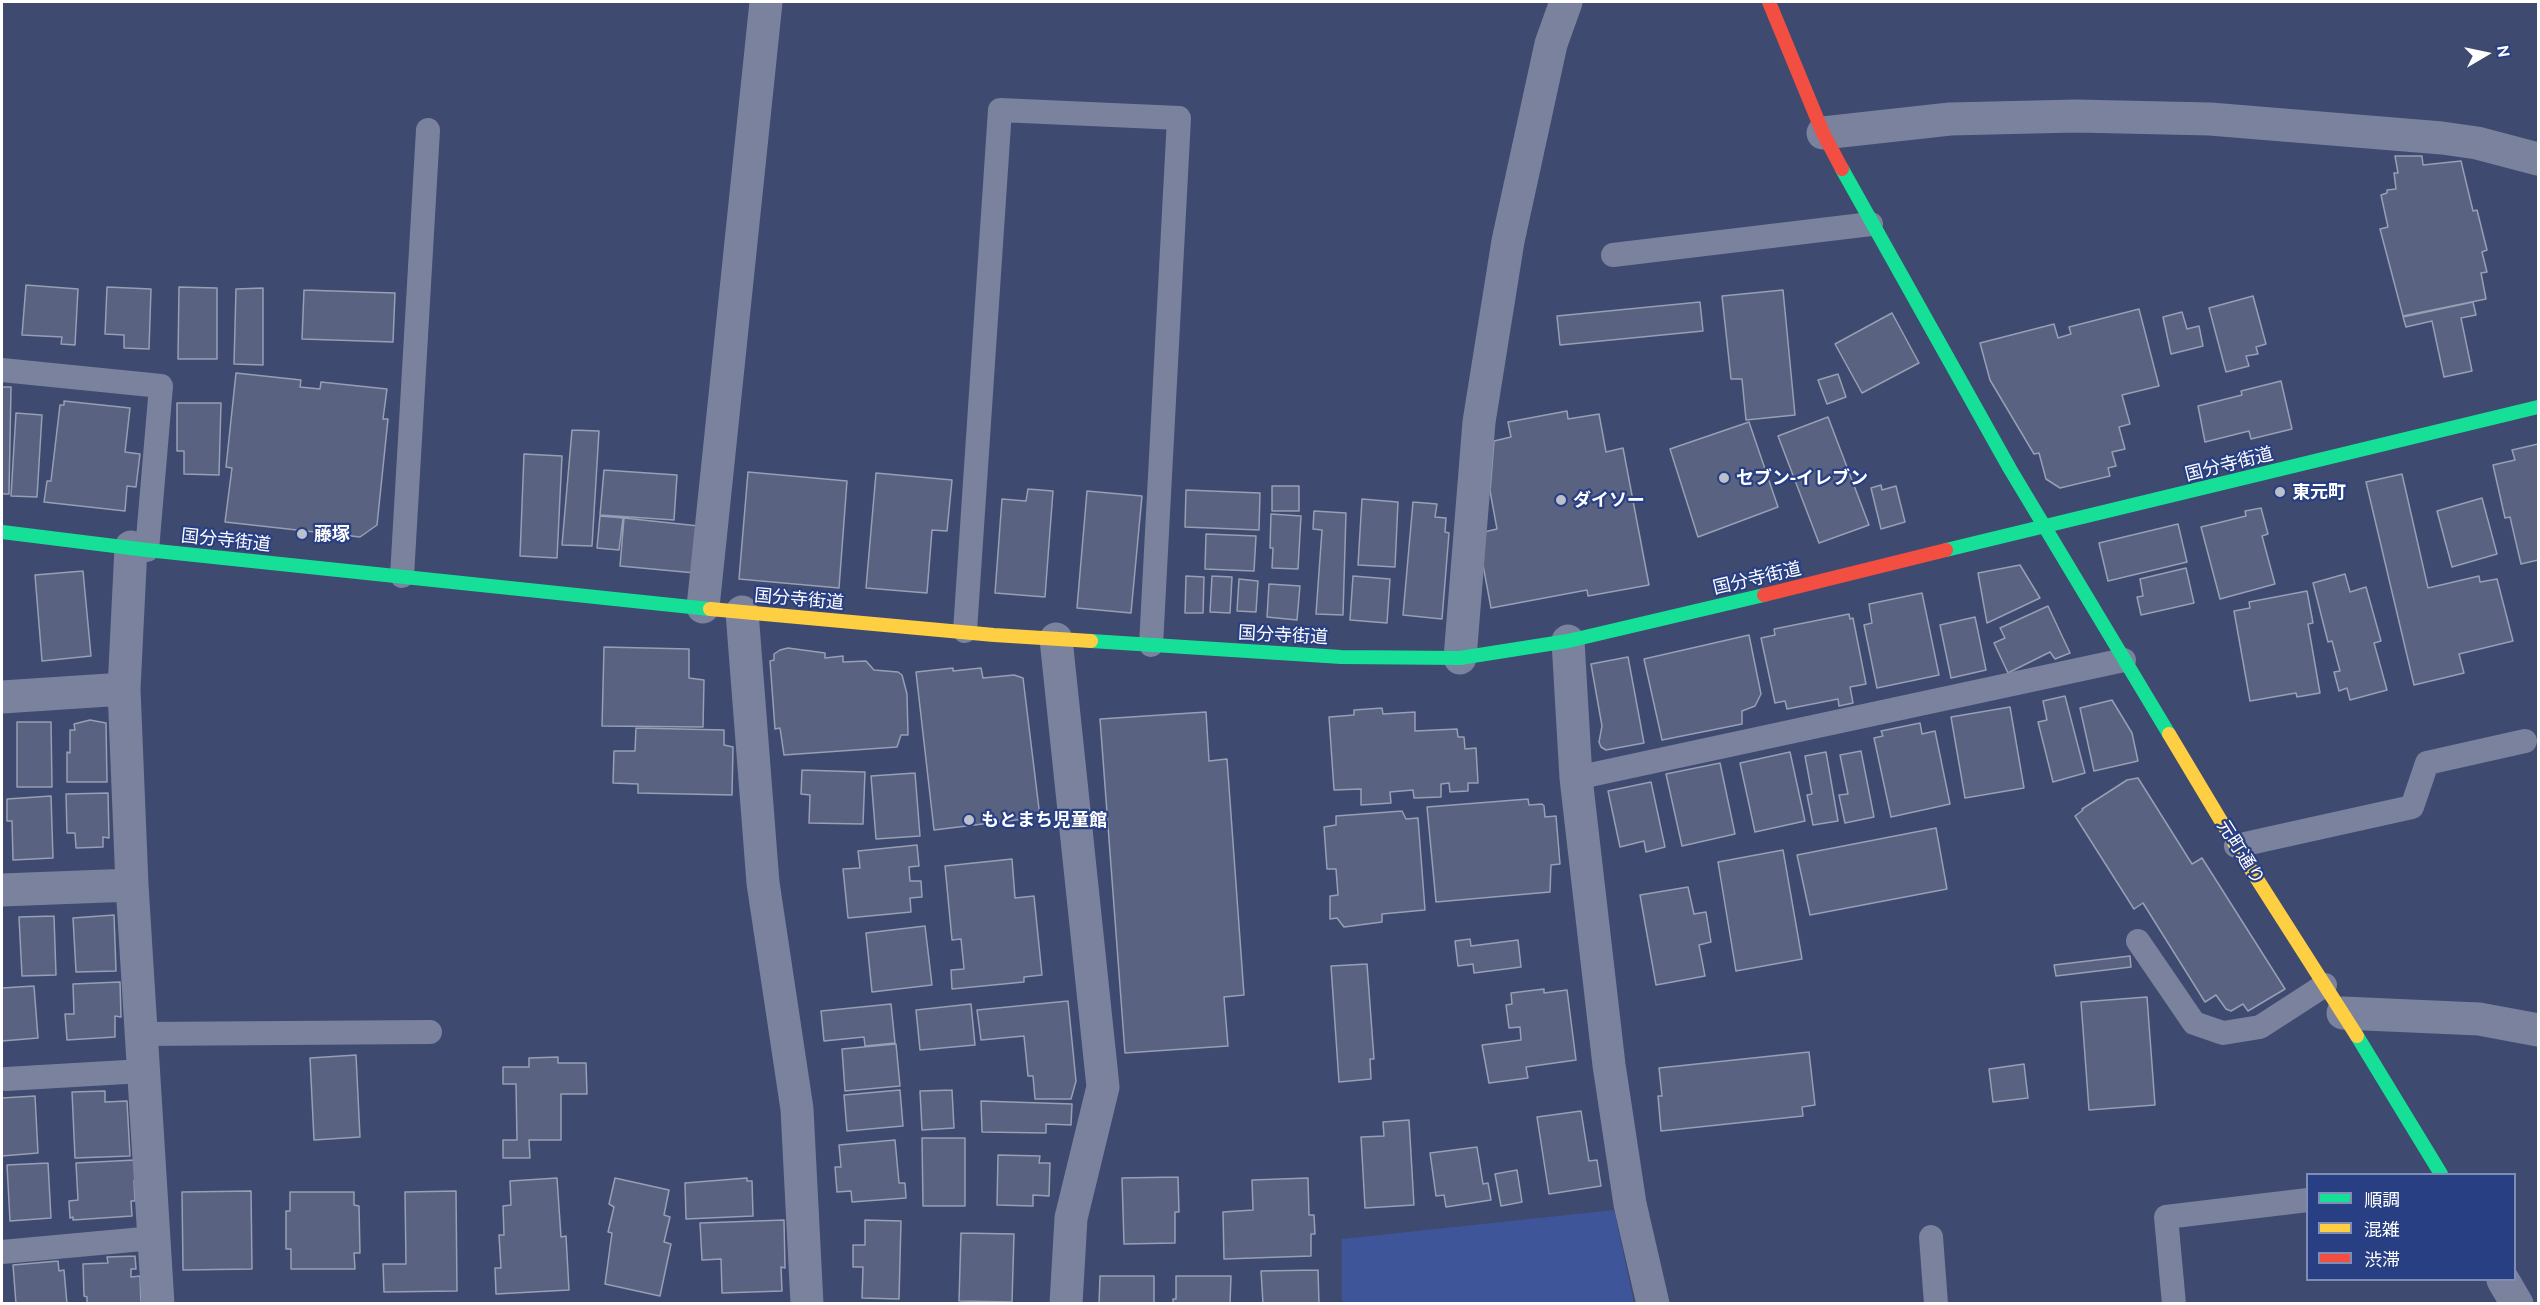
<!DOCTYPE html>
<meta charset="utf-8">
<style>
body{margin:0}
#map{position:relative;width:2540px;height:1305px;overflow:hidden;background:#3e4a6f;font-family:Ubuntu,"Noto Sans JP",sans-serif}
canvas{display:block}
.frame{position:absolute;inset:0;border:3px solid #fff;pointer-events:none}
.legend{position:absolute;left:2306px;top:1173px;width:210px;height:108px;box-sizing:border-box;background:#293f84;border:2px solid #7f8cb5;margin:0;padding:8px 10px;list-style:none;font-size:18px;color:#fff}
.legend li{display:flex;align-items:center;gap:12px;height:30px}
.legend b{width:30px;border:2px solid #7f8cb5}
.north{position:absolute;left:2456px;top:24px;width:60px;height:60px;-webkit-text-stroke:4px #293f84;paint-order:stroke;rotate:81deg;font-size:16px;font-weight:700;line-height:24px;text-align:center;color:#fff}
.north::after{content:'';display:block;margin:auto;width:21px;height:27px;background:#fff;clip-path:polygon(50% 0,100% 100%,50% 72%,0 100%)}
</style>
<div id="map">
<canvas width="2540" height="1305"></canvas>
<div class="frame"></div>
<ul class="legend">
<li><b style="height:8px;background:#16e098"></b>順調</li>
<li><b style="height:8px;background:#ffcf43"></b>混雑</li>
<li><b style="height:8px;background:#f24e42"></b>渋滞</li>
</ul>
<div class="north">N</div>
</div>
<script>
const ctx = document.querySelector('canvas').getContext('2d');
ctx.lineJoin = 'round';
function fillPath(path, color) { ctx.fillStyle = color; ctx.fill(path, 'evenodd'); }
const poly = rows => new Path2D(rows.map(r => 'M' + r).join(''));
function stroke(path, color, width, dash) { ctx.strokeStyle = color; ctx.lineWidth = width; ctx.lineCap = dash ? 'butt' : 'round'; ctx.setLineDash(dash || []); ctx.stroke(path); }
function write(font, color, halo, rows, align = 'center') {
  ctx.font = font + ' Ubuntu,"Noto Sans JP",sans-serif'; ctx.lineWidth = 4.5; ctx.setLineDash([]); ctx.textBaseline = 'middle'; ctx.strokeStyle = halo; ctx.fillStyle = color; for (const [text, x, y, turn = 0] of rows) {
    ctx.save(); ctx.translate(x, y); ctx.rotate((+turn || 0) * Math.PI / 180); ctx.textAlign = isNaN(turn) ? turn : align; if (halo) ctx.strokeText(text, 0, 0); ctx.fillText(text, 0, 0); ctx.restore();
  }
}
const green = poly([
 [1614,1210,1634,1303,1342,1303,1342,1239]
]);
const building = poly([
 [2395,156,2422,156,2423,165,2461,161,2473,211,2477,210,2487,250,2482,252,2487,272,2481,273,2486,299,2403,316,2380,229,2388,227,2381,195,2387,193,2387,190,2396,189,2394,173,2398,173,2395,156],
 [26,285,78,289,75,345,61,344,62,337,22,335,26,285],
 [107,287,151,289,149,349,124,348,124,335,105,334,107,287],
 [179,287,217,288,217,359,178,359,179,287],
 [263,288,263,365,234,364,236,289,263,288],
 [304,290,395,293,393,342,302,339,304,290],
 [1783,290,1795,415,1746,420,1742,379,1731,379,1722,296,1783,290],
 [2253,296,2266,344,2256,347,2258,354,2246,356,2249,366,2226,372,2209,308,2253,296],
 [1700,302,1703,331,1560,345,1557,316,1700,302],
 [2473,302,2476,315,2461,318,2472,371,2444,377,2432,321,2406,327,2403,317,2473,302],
 [2139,309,2159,386,2122,395,2130,424,2119,427,2125,449,2112,452,2116,466,2108,468,2110,476,2060,488,2046,479,2039,453,2034,454,1990,380,1980,343,2054,324,2058,338,2071,334,2069,327,2139,309],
 [2182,312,2187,329,2199,326,2203,346,2171,354,2163,317,2182,312],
 [1892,313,1919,363,1862,393,1835,344,1892,313],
 [236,373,301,380,300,387,320,389,321,382,387,389,383,419,388,419,377,525,360,537,225,522,232,468,226,467,236,373],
 [1838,374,1846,397,1827,404,1818,380,1838,374],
 [2281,381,2292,429,2251,439,2249,431,2205,442,2198,406,2242,395,2241,391,2281,381],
 [2,387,11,387,9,494,2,494,2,387],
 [64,401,130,408,125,452,140,454,136,487,127,486,125,511,44,502,47,481,51,481,60,405,64,405,64,401],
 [177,403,221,403,219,475,184,474,184,451,177,451,177,403],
 [1567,411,1568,419,1599,414,1606,452,1623,448,1649,585,1588,596,1587,590,1491,608,1483,565,1484,532,1497,529,1490,491,1494,441,1511,437,1508,422,1567,411],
 [16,413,42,415,37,497,11,496,16,413],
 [1828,417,1869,525,1819,543,1778,436,1828,417],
 [1749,422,1778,507,1698,537,1670,449,1749,422],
 [572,430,599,431,592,546,562,545,572,430],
 [2538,444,2538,560,2521,564,2510,517,2505,518,2493,465,2515,460,2512,450,2538,444],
 [524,454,562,456,557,558,520,556,524,454],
 [604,470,677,475,674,520,600,515,604,470],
 [748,472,847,481,839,588,739,579,748,472],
 [876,473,952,480,947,531,932,530,927,593,866,588,876,473],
 [2402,474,2428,588,2479,576,2480,582,2497,579,2513,641,2459,654,2464,673,2414,685,2366,482,2402,474],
 [1881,485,1882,490,1896,486,1905,522,1881,529,1871,488,1881,485],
 [1272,486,1299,486,1299,511,1272,511,1272,486],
 [1028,489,1053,491,1045,597,995,593,1002,499,1026,501,1028,489],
 [1186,490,1260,493,1259,530,1185,527,1186,490],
 [1087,491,1142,496,1131,613,1077,608,1087,491],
 [2482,498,2497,554,2452,567,2437,511,2482,498],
 [1362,499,1398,502,1395,567,1358,565,1362,499],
 [1413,502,1437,504,1435,517,1446,518,1445,532,1449,533,1442,619,1403,615,1413,502],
 [2261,508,2268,534,2262,536,2275,584,2220,599,2201,527,2246,516,2245,511,2261,508],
 [1314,511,1346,513,1343,615,1316,614,1322,530,1313,529,1314,511],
 [1271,514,1301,516,1298,569,1272,568,1273,548,1270,548,1271,514],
 [600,516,623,518,619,550,597,548,600,516],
 [624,518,699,526,695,573,620,566,624,518],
 [2178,524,2187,562,2108,581,2099,543,2178,524],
 [1206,534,1256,536,1254,571,1205,569,1206,534],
 [2020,565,2040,598,1987,623,1978,573,2020,565],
 [2186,568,2194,603,2141,615,2137,597,2143,596,2140,579,2186,568],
 [83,571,91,656,42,661,35,575,83,571],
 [2345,574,2350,592,2366,587,2381,641,2374,643,2387,690,2350,700,2347,688,2339,691,2334,672,2340,671,2332,641,2328,642,2313,583,2345,574],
 [1186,576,1204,577,1203,613,1185,613,1186,576],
 [1212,576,1232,577,1230,613,1210,612,1212,576],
 [1353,576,1390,579,1387,623,1350,620,1353,576],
 [1239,579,1258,581,1256,612,1237,611,1239,579],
 [1269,584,1300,586,1297,620,1267,617,1269,584],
 [2307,591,2313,623,2308,624,2320,693,2297,697,2296,693,2250,701,2234,611,2250,608,2249,602,2307,591],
 [1922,593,1939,675,1877,688,1864,625,1872,623,1869,604,1922,593],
 [2048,606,2070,653,2055,659,2050,652,2008,673,1994,643,2005,638,2000,628,2048,606],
 [1849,614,1850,619,1853,618,1866,684,1850,687,1853,703,1839,706,1838,699,1787,709,1785,701,1775,703,1761,638,1775,635,1774,629,1849,614],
 [1975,617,1986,670,1951,678,1940,625,1975,617],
 [1749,635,1761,694,1755,706,1742,711,1742,724,1662,740,1644,659,1749,635],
 [604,647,689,649,689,678,704,680,703,727,602,726,604,647],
 [788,648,825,653,825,658,843,656,843,662,866,661,874,670,898,672,902,675,907,694,908,735,901,735,897,747,784,755,780,728,775,729,770,661,774,660,774,654,780,650,788,648],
 [1628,657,1644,743,1606,750,1601,747,1599,742,1602,726,1591,664,1628,657],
 [953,668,953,671,981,668,983,678,1014,675,1023,678,1040,817,934,830,916,672,953,668],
 [2065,696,2085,773,2053,782,2038,722,2047,720,2043,701,2065,696],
 [2112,700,2132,733,2138,761,2094,771,2080,708,2112,700],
 [2010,707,2024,788,1965,798,1951,717,2010,707],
 [1382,708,1383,714,1415,712,1415,731,1457,729,1458,737,1464,737,1465,749,1476,748,1478,783,1468,783,1468,791,1450,792,1449,783,1441,784,1441,797,1414,798,1413,790,1390,792,1391,803,1361,805,1361,789,1334,790,1329,717,1354,715,1354,710,1382,708],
 [1206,712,1209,761,1227,759,1244,995,1224,997,1228,1046,1125,1053,1100,719,1206,712],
 [90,720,106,723,107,782,67,782,67,752,70,753,70,730,75,730,74,724,90,720],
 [17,722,51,722,52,787,17,787,17,722],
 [1920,723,1922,734,1935,731,1950,804,1891,817,1874,738,1883,736,1881,731,1920,723],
 [636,728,724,730,724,745,733,747,732,795,638,793,638,784,613,783,614,751,635,751,636,728],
 [1861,751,1874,817,1845,823,1839,795,1848,794,1840,755,1861,751],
 [1790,752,1805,821,1755,832,1740,763,1790,752],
 [1826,752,1838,821,1813,825,1807,795,1812,794,1805,756,1826,752],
 [1720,763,1735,834,1682,846,1666,774,1720,763],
 [802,770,865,772,863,824,809,823,810,795,801,794,802,770],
 [915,773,920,836,876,839,871,776,915,773],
 [2138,778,2192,864,2202,858,2285,989,2248,1011,2243,1004,2231,1011,2226,1009,2216,995,2205,1002,2143,903,2134,909,2075,816,2083,810,2082,809,2127,780,2138,778],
 [1651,782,1665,847,1646,852,1644,841,1620,847,1608,791,1651,782],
 [108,793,109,838,103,837,103,847,76,848,75,833,67,833,66,794,108,793],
 [51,796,53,858,13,860,12,821,7,821,7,799,51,796],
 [1528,799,1529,805,1542,804,1544,806,1545,817,1556,816,1560,864,1551,865,1550,892,1436,902,1427,807,1528,799],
 [1402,811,1406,819,1418,818,1425,910,1382,914,1382,922,1344,927,1337,918,1330,919,1330,896,1338,895,1336,869,1327,869,1324,827,1336,825,1336,816,1402,811],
 [1936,828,1947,889,1810,915,1797,855,1936,828],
 [917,845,919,866,909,867,910,881,921,881,922,897,910,898,911,912,848,918,843,869,860,868,858,851,917,845],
 [1783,850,1802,959,1736,971,1718,862,1783,850],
 [1012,859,1015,898,1034,896,1042,975,1024,977,1024,982,952,989,951,970,964,969,961,939,952,940,945,866,1012,859],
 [1688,887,1694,914,1706,912,1711,942,1699,945,1705,976,1656,985,1640,895,1688,887],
 [114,915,116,971,76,972,73,918,114,915],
 [54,916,56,975,22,976,19,917,54,916],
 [925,926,932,985,872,992,866,933,925,926],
 [1470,939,1471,946,1518,940,1521,967,1474,973,1473,964,1458,966,1455,941,1470,939],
 [2130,956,2131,967,2056,976,2054,965,2130,956],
 [1367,964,1374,1059,1370,1059,1371,1079,1339,1082,1331,966,1367,964],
 [120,982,121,1017,115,1016,115,1037,67,1040,65,1014,74,1014,73,984,120,982],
 [34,986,38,1038,2,1041,2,988,34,986],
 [1544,989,1544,993,1567,990,1576,1060,1526,1067,1528,1078,1489,1083,1482,1045,1521,1040,1520,1027,1509,1028,1506,1005,1512,1004,1511,993,1544,989],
 [2147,997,2155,1105,2089,1110,2081,1002,2147,997],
 [1068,1001,1076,1081,1071,1099,1035,1099,1033,1076,1028,1076,1024,1036,981,1040,977,1010,1068,1001],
 [891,1004,895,1043,865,1046,864,1037,824,1041,821,1011,891,1004],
 [971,1004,975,1045,920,1050,916,1010,971,1004],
 [896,1044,900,1086,845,1091,842,1049,896,1044],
 [1809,1052,1815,1105,1802,1107,1803,1116,1661,1131,1658,1096,1662,1096,1659,1068,1809,1052],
 [356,1055,360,1137,314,1140,310,1058,356,1055],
 [558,1057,558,1063,586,1063,587,1094,561,1094,561,1140,529,1140,530,1158,503,1158,503,1140,517,1140,516,1084,503,1084,503,1067,529,1067,529,1058,558,1057],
 [2024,1064,2028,1098,1993,1102,1989,1069,2024,1064],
 [900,1090,903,1126,847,1131,844,1095,900,1090],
 [952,1090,954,1128,922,1130,920,1091,952,1090],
 [105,1091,105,1102,127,1101,130,1156,75,1158,72,1092,105,1091],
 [2,1092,2,1098,35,1096,38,1153,2,1156,2,1092],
 [981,1101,1072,1104,1071,1125,1046,1124,1046,1133,982,1132,981,1101],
 [1581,1111,1589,1161,1597,1160,1601,1186,1549,1194,1537,1117,1581,1111],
 [1409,1120,1414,1205,1365,1208,1361,1137,1384,1136,1383,1122,1409,1120],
 [922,1138,965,1138,965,1206,923,1206,922,1138],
 [895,1140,899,1183,905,1183,906,1198,852,1202,851,1191,837,1192,835,1167,841,1167,839,1145,895,1140],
 [1477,1147,1483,1184,1488,1183,1491,1200,1446,1207,1444,1195,1436,1196,1430,1153,1477,1147],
 [998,1155,1040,1156,1039,1163,1050,1163,1049,1196,1033,1195,1033,1206,997,1205,998,1155],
 [135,1160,136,1180,134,1181,135,1201,131,1201,132,1216,73,1220,73,1217,70,1218,69,1201,78,1200,76,1163,135,1160],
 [48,1163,51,1218,10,1221,7,1165,48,1163],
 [1517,1170,1522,1202,1501,1206,1495,1174,1517,1170],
 [1178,1177,1179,1212,1175,1212,1175,1243,1124,1244,1122,1178,1178,1177],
 [557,1178,561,1237,566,1236,569,1290,496,1294,495,1268,501,1268,499,1235,504,1235,503,1206,511,1205,510,1181,557,1178],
 [615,1178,669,1190,664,1215,670,1217,664,1242,671,1244,660,1296,605,1284,612,1233,608,1232,614,1207,609,1204,615,1178],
 [747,1178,747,1181,752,1181,753,1216,686,1219,685,1183,747,1178],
 [1308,1178,1309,1215,1314,1215,1315,1234,1311,1234,1311,1256,1224,1259,1223,1212,1253,1210,1252,1180,1308,1178],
 [251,1191,252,1269,183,1270,182,1192,251,1191],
 [456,1191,457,1291,384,1292,383,1264,406,1264,405,1192,456,1191],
 [290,1192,354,1192,354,1205,359,1206,360,1253,354,1253,355,1269,291,1269,291,1249,286,1249,286,1211,290,1211,290,1192],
 [784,1220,785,1268,781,1267,782,1291,722,1293,721,1259,702,1260,700,1223,784,1220],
 [865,1220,901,1221,899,1299,862,1298,863,1267,853,1267,853,1245,865,1245,865,1220],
 [961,1233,1014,1234,1012,1302,959,1301,961,1233],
 [135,1256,136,1269,131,1269,131,1277,140,1276,141,1304,87,1304,87,1297,84,1296,83,1264,108,1263,107,1257,135,1256],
 [58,1261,59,1271,64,1270,67,1304,16,1304,13,1265,58,1261],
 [1318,1270,1319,1304,1263,1304,1261,1271,1318,1270],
 [1100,1276,1154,1276,1154,1304,1099,1304,1100,1276],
 [1176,1276,1231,1276,1230,1304,1173,1304,1173,1299,1176,1299,1176,1276]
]);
const lane = poly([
 [1613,255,1871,224],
 [2,370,161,386,147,550],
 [402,576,428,130],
 [965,631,1000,110,1179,118,1151,645],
 [1576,778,2124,660],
 [2236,846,2412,807,2427,763,2525,741],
 [2138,941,2194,1023,2223,1033,2260,1027,2325,985],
 [141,1034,430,1032],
 [6,1079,143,1071],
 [1931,1237,1936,1304],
 [2,1252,154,1238],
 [2174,1304,2166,1217,2308,1200]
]);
const street = poly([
 [1823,133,1950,119,2076,116,2210,119,2442,138,2477,143,2538,159],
 [131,547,124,689,132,885,158,1304],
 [703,607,766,2],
 [742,612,763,883,797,1109,807,1304],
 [1056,639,1103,1087,1071,1218,1066,1304],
 [1568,641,1576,778,1609,1065,1630,1204,1653,1304],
 [1460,658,1479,422,1508,241,1551,44,1566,2],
 [2,697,124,689],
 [2,890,132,885],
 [2343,1013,2479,1019,2538,1030],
 [2503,1280,2517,1304]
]);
const fast = poly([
 [1842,169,2010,469,2169,734],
 [2,532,147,550,710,609],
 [1946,550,2538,407],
 [1091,641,1341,657,1460,658,1568,641,1764,595],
 [2357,1036,2441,1174]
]);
const slow = poly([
 [710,609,994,635,1091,641],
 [2169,734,2236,846,2357,1036]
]);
const jam = poly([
 [1769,2,1823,133,1842,169],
 [1764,595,1946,550]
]);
const markers = [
 [1724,478,6,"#bbc0cd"],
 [2280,492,6,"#bbc0cd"],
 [1561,500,6,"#bbc0cd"],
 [302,534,6,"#bbc0cd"],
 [969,820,6,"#bbc0cd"]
];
const streetNames = [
 ["国分寺街道",2229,464,-14],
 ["国分寺街道",226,540,6],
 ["国分寺街道",1757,578,-13],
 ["国分寺街道",799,599,5],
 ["国分寺街道",1283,635,3],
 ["元町通り",2241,852,58]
];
const poiNames = [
 ["セブン-イレブン",1736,478],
 ["東元町",2292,492],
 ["ダイソー",1573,500],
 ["藤塚",314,534],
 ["もとまち児童館",981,820]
];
fillPath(green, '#3e559a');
fillPath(building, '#596381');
stroke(building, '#989fb4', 1.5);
stroke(lane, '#7a829d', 24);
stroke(street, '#7a829d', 33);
stroke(fast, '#16e098', 14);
stroke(slow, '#ffcf43', 14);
stroke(jam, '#f24e42', 14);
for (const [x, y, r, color] of markers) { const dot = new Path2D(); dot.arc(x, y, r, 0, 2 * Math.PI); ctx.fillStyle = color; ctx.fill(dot); stroke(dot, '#293f84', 2); }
write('18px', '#fff', '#293f84', streetNames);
write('bold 18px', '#fff', '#293f84', poiNames, 'left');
</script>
